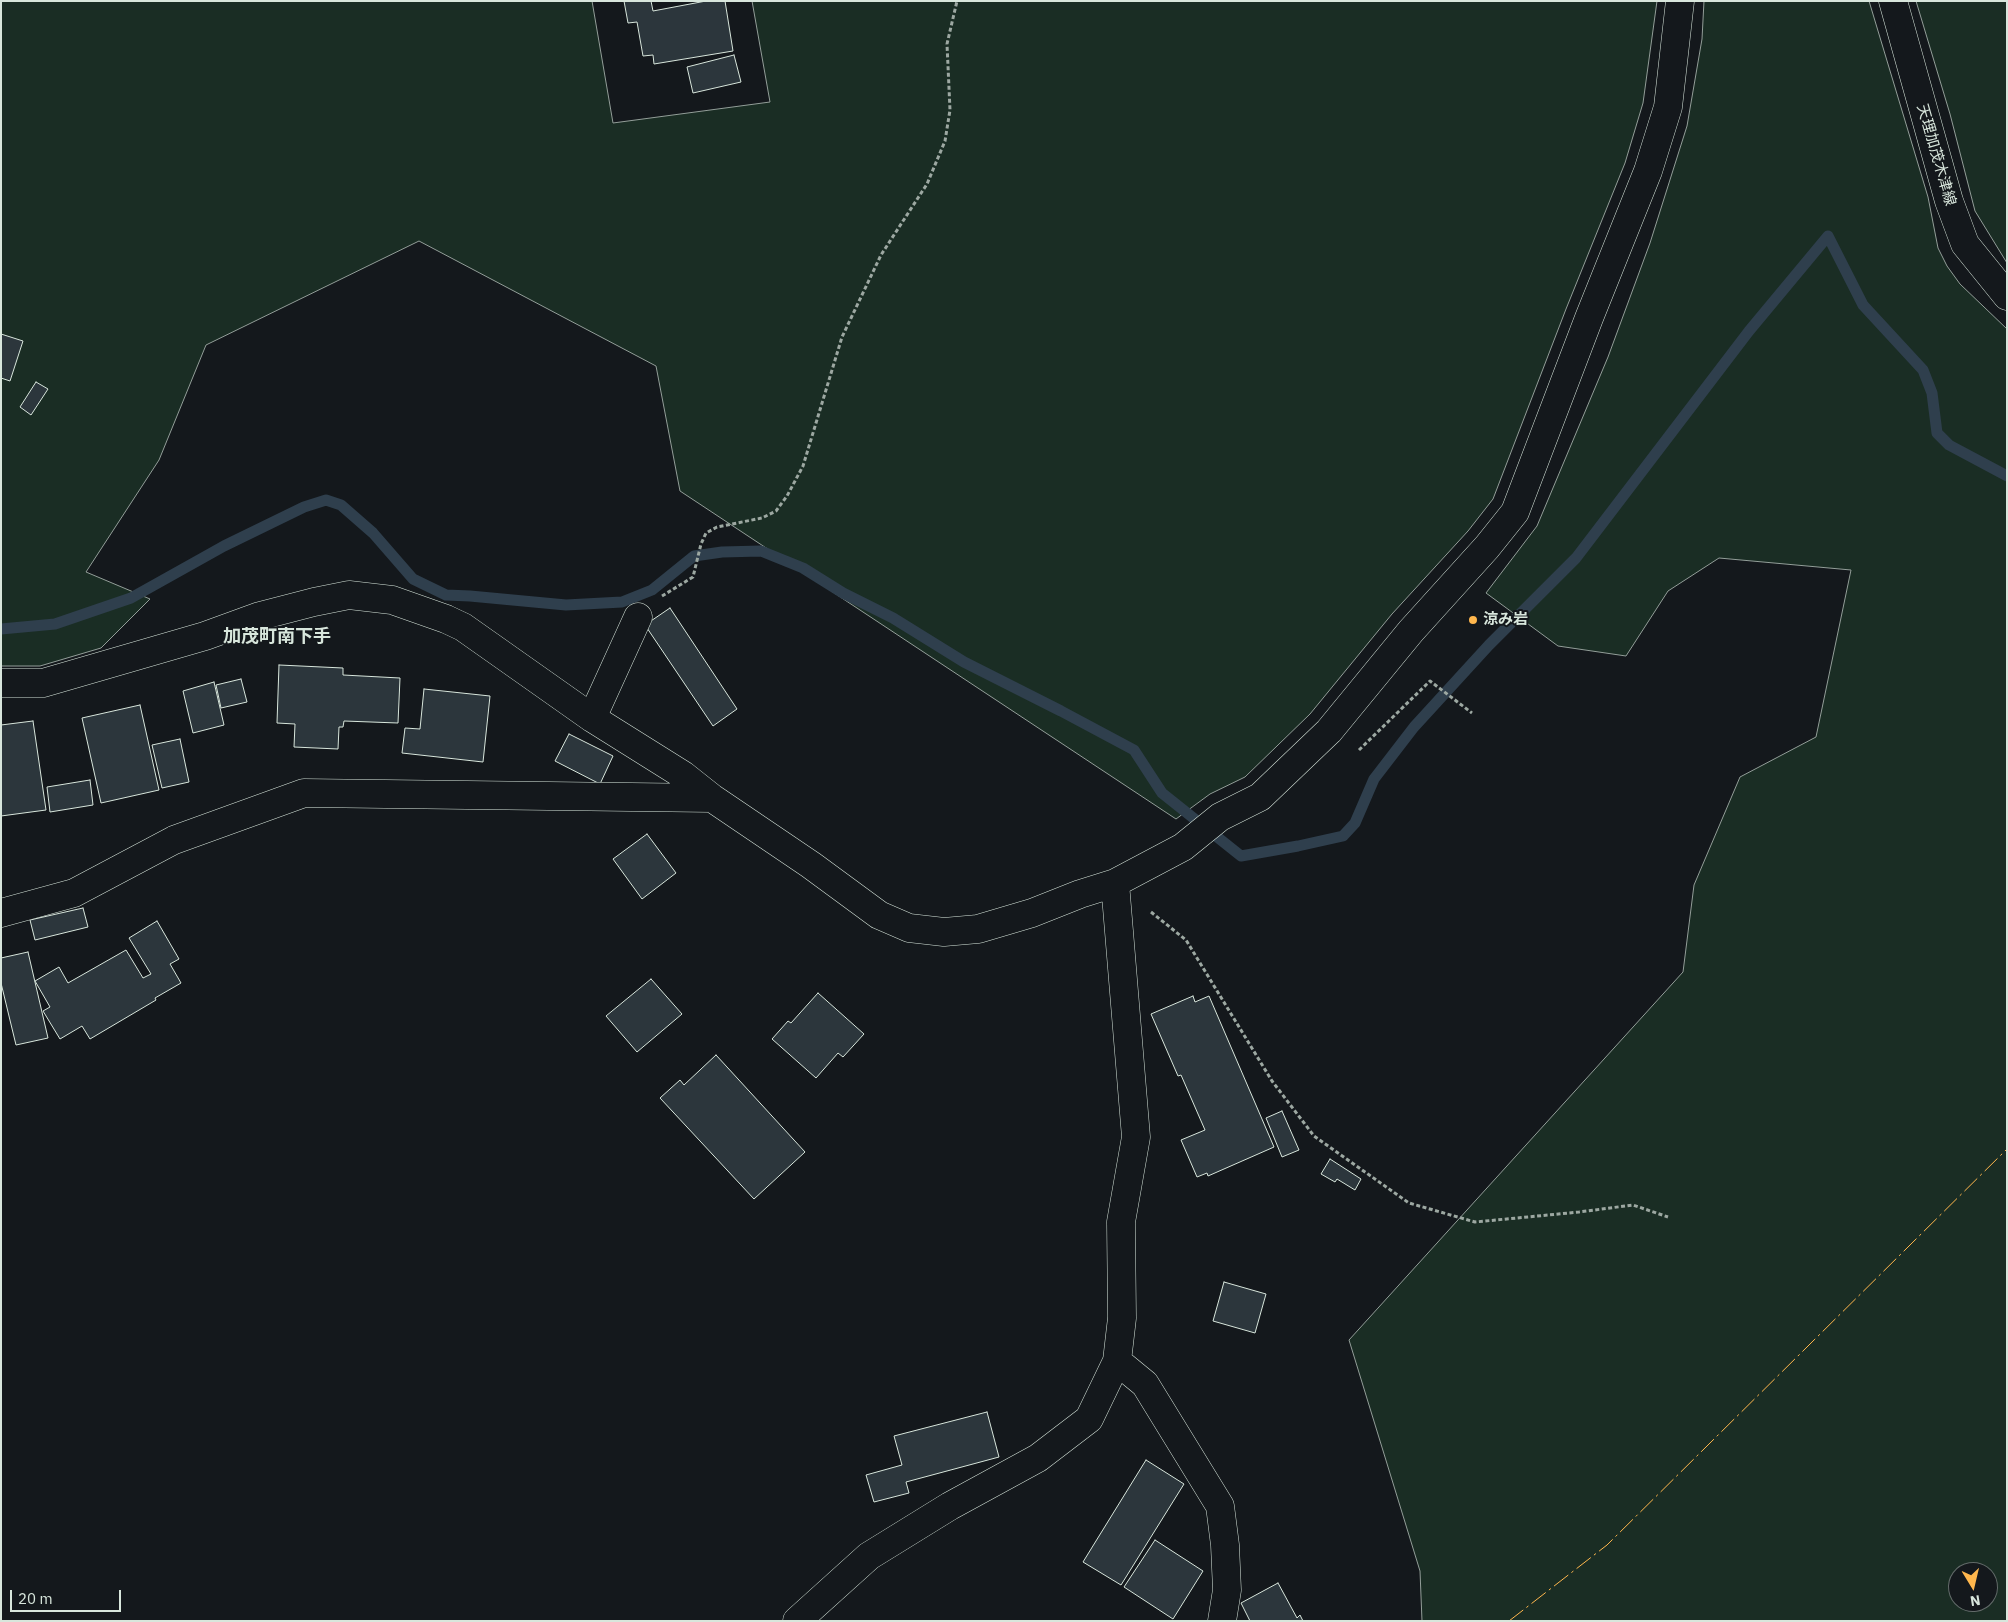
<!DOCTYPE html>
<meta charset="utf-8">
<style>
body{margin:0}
#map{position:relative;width:2008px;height:1622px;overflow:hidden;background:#14181c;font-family:"IBM Plex Sans",sans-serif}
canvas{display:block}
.frame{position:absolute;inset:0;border:2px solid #d8e6dc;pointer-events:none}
.north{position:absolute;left:1948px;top:1562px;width:50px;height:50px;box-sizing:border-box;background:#14181c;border:1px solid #626a69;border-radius:50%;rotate:171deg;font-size:14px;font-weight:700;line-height:20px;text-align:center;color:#d8e6dc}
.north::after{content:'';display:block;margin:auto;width:18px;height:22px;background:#ffb74d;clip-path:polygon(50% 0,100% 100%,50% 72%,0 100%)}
.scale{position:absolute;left:10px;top:1590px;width:111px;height:22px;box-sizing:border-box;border:2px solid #d8e6dc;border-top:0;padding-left:6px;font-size:15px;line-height:18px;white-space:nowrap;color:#d8e6dc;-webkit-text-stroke:4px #14181c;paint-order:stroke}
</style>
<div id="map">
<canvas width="2008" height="1622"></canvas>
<div class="frame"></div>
<div class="north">N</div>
<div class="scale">20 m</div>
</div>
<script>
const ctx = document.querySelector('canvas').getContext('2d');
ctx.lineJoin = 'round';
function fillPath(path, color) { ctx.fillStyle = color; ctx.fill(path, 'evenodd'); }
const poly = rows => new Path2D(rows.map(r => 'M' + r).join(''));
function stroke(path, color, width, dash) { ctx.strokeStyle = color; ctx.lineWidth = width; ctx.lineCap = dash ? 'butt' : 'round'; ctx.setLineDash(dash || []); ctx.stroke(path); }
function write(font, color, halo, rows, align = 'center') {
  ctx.font = font + ' "IBM Plex Sans","Noto Sans JP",sans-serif'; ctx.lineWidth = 4; ctx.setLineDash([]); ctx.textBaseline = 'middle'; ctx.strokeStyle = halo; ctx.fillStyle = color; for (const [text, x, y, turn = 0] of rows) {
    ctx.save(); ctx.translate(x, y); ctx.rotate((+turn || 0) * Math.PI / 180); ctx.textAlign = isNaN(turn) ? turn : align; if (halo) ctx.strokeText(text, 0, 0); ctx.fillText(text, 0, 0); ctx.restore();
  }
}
const green = poly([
 [1,1,592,1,613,123,770,102,752,1,1657,1,1643,103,1625,163,1566,309,1493,499,1468,531,1392,614,1310,714,1245,777,1210,794,1176,819,680,491,656,366,419,241,206,345,159,460,86,572,150,599,101,648,40,666,1,666,1,1],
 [1704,1,1869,1,1928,197,1938,248,1947,266,1960,284,2007,329,2007,1621,1422,1621,1420,1571,1349,1340,1683,972,1694,885,1740,777,1816,737,1851,570,1719,558,1668,591,1626,656,1558,646,1486,593,1537,526,1608,357,1650,243,1687,126,1702,39,1704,1],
 [1958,1572,1988,1572,1988,1602,1958,1602,1958,1572],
 [1916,1,2007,1,2007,263,1975,211,1950,114,1916,1]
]);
const stream = poly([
 [1,629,55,624,131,598,224,546,304,507,326,500,341,505,373,533,413,579,446,595,470,596,566,605,622,602,652,590,694,556,722,552,761,551,803,568,843,593,893,618,964,662,1061,711,1134,750,1162,793,1241,856,1298,846,1343,836,1355,823,1374,779,1414,727,1489,645,1576,558,1749,331,1828,236,1863,305,1923,370,1932,393,1937,433,1949,445,2007,476]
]);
const building = poly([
 [624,1,651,1,653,11,706,1,725,1,733,51,654,64,653,55,643,56,637,22,628,23,624,1],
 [734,55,741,82,693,93,687,67,734,55],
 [1,334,23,341,10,381,1,378,1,334],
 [36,382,48,389,31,415,20,407,36,382],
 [670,608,737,709,713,726,645,625,670,608],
 [279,665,343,668,343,675,400,678,398,723,344,721,343,727,339,727,338,749,294,747,295,724,277,723,279,665],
 [241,679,247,702,221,708,216,685,241,679],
 [214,682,224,725,193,733,183,691,214,682],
 [424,689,490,696,483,762,402,753,405,728,420,729,424,689],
 [140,705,159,790,101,803,82,718,140,705],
 [33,721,46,810,1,816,1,725,33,721],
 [569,734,613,756,600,784,555,761,569,734],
 [180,739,189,782,162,788,152,745,180,739],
 [90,780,93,805,50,812,47,787,90,780],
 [647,834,676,873,642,899,613,859,647,834],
 [83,908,88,927,35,940,30,920,83,908],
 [157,921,179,959,170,964,181,983,155,998,156,1000,90,1039,82,1026,60,1039,43,1011,50,1007,35,981,59,967,68,983,126,950,143,978,151,974,129,938,157,921],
 [28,952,48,1038,16,1045,1,983,1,958,28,952],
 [651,979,682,1014,637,1052,606,1016,651,979],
 [818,993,864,1034,843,1057,838,1053,816,1078,772,1039,788,1021,791,1023,818,993],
 [1193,996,1195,1002,1209,996,1274,1147,1208,1176,1207,1173,1197,1177,1181,1140,1205,1130,1181,1075,1178,1076,1151,1014,1193,996],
 [716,1055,805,1152,754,1199,660,1098,680,1080,684,1085,716,1055],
 [1282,1111,1299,1150,1282,1157,1266,1118,1282,1111],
 [1330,1159,1361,1179,1355,1190,1337,1179,1335,1182,1321,1174,1330,1159],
 [1224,1282,1266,1294,1255,1333,1213,1321,1224,1282],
 [987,1412,999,1457,906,1482,909,1493,874,1502,866,1475,902,1465,894,1436,987,1412],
 [1146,1460,1184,1484,1121,1585,1083,1562,1146,1460],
 [1155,1540,1203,1571,1173,1619,1124,1587,1155,1540],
 [1278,1583,1297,1618,1300,1615,1303,1621,1250,1621,1241,1603,1278,1583]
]);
const path = poly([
 [662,596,693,577,701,544,706,533,717,527,762,518,776,511,787,496,803,466,842,337,881,255,927,184,945,141,950,110,947,44,957,1],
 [1359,750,1430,681,1472,713],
 [1151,912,1186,940,1272,1081,1314,1136,1409,1203,1475,1222,1579,1212,1633,1205,1668,1217]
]);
const minor = poly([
 [1,683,43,683,205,636,260,616,314,602,349,595,392,600,446,619,463,627,592,718,683,775,712,798,811,865,879,915,909,928,944,932,978,929,1032,913,1080,894,1115,883,1183,847,1220,817,1260,797,1329,731,1411,631,1487,547,1515,512,1589,318,1648,171,1668,107,1680,1],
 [592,718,638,617],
 [1,913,74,893,174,840,304,793,712,798],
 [1117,1361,1145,1384,1220,1506,1225,1545,1227,1590,1222,1621],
 [797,1621,869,1556,950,1506,1038,1458,1089,1419,1117,1361,1122,1318,1121,1222,1136,1137,1115,883]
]);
const major = poly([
 [1893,1,1949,201,1965,244,2007,296]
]);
const power = poly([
 [1509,1621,1607,1545,2007,1149]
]);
const markers = [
 [1473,620,5,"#ffb74d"]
];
const streetNames = [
 ["天理加茂木津線",1936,155,74]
];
const poiNames = [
 ["涼み岩",1483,620]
];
const quarterNames = [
 ["加茂町南下手",277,637]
];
fillPath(green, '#1a2d24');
stroke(green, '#939e99', 1);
stroke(stream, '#2f3f4d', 11);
fillPath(building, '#2c363c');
stroke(building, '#d8e6dc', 1);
stroke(minor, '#d8e6dc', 29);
stroke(major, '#d8e6dc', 29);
stroke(path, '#9da8a2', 3, [4, 2.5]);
stroke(minor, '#14181c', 28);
stroke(major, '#14181c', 28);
stroke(power, '#ffb74d', 1, [18, 4, 2.5, 4]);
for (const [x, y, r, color] of markers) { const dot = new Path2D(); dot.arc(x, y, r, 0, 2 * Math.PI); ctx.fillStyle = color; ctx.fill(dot); stroke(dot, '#14181c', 2); }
write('15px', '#d8e6dc', '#14181c', streetNames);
write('bold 15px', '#d8e6dc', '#14181c', poiNames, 'left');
write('bold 18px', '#d8e6dc', '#14181c', quarterNames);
</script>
